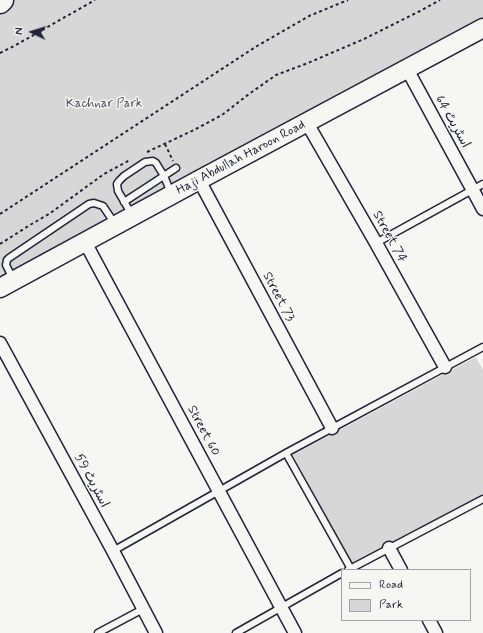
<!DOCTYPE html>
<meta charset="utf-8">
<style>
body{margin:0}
#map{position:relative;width:483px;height:633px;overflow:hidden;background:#f6f6f2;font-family:Mynerve,sans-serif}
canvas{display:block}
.legend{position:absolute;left:341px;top:569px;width:130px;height:52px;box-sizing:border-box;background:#f6f6f2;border:1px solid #a1a1a9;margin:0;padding:5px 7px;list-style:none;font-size:12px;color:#22223b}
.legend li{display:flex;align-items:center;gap:8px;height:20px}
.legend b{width:20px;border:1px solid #a1a1a9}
.north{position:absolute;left:12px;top:12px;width:40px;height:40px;-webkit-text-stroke:3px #f6f6f2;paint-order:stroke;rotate:274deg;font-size:11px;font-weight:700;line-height:16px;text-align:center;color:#22223b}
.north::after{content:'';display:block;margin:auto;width:14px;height:18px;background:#22223b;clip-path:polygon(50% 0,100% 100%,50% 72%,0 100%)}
</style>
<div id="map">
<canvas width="483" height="633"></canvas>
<ul class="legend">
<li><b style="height:5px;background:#f6f6f2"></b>Road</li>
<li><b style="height:11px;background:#d7d7d7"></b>Park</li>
</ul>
<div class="north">N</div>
</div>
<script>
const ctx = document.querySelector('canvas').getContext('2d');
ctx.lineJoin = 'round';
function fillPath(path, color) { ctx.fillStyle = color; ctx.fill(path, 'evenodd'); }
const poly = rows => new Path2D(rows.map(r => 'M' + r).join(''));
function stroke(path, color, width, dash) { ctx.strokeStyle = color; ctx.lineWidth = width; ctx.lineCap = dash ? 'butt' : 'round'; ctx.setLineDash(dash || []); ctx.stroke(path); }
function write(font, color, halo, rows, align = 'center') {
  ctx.font = font + ' Mynerve,"Playpen Sans Arabic",sans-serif'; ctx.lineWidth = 3; ctx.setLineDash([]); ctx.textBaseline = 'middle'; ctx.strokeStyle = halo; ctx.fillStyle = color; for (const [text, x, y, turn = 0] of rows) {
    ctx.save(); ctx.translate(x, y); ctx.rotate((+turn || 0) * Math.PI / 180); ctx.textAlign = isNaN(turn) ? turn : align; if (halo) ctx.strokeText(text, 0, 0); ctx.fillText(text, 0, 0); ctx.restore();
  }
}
const green = poly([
 [0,0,483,0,483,21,0,278],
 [476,357,483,370,483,495,351,563,293,455]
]);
const path = poly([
 [0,53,16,45,95,0],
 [165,144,173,161],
 [147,152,194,130,222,115,249,94,276,75,308,63,364,39,420,11,440,0],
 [0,214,257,46,309,16,348,0],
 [0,244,30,225,49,214,104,174,130,160]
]);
const lane = poly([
 [124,202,176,168],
 [132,215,118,191,117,184,119,181,124,176,145,162,153,161,156,163,164,176,171,193],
 [376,243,483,184],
 [13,279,6,265,7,260,9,258,89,204,94,203,103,206,115,224],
 [286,453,351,569],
 [113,551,286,453,483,347],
 [348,570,483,499],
 [98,633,143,609],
 [236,633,342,573]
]);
const street = poly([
 [407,69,483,209],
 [307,123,376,243,445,367],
 [199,180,332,428],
 [85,242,295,633],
 [0,343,113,551,156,633],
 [389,548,401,570],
 [429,620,436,633]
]);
const secondary = poly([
 [0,288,199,180,483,28]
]);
const highway = poly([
 [0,2,2,0]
]);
const parkNames = [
 ["Kachnar Park",104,104]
];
const streetNames = [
 ["اسٹریٹ 64",452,122,61],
 ["Haji Abdullah Haroon Road",241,158,-28],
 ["Street 74",389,237,61],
 ["Street 73",278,297,62],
 ["Street 60",203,431,62],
 ["اسٹریٹ 59",91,481,62]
];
fillPath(green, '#d7d7d7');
stroke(lane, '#22223b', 9);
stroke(street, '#22223b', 15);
stroke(secondary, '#22223b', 21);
stroke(highway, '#22223b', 25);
stroke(path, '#22223b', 2, [3, 3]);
stroke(lane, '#f6f6f2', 6);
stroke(street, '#f6f6f2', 12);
stroke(secondary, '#f6f6f2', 18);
stroke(highway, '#f6f6f2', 22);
write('13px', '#4f4f62', '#f6f6f2', parkNames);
write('13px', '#22223b', '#f6f6f2', streetNames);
</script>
